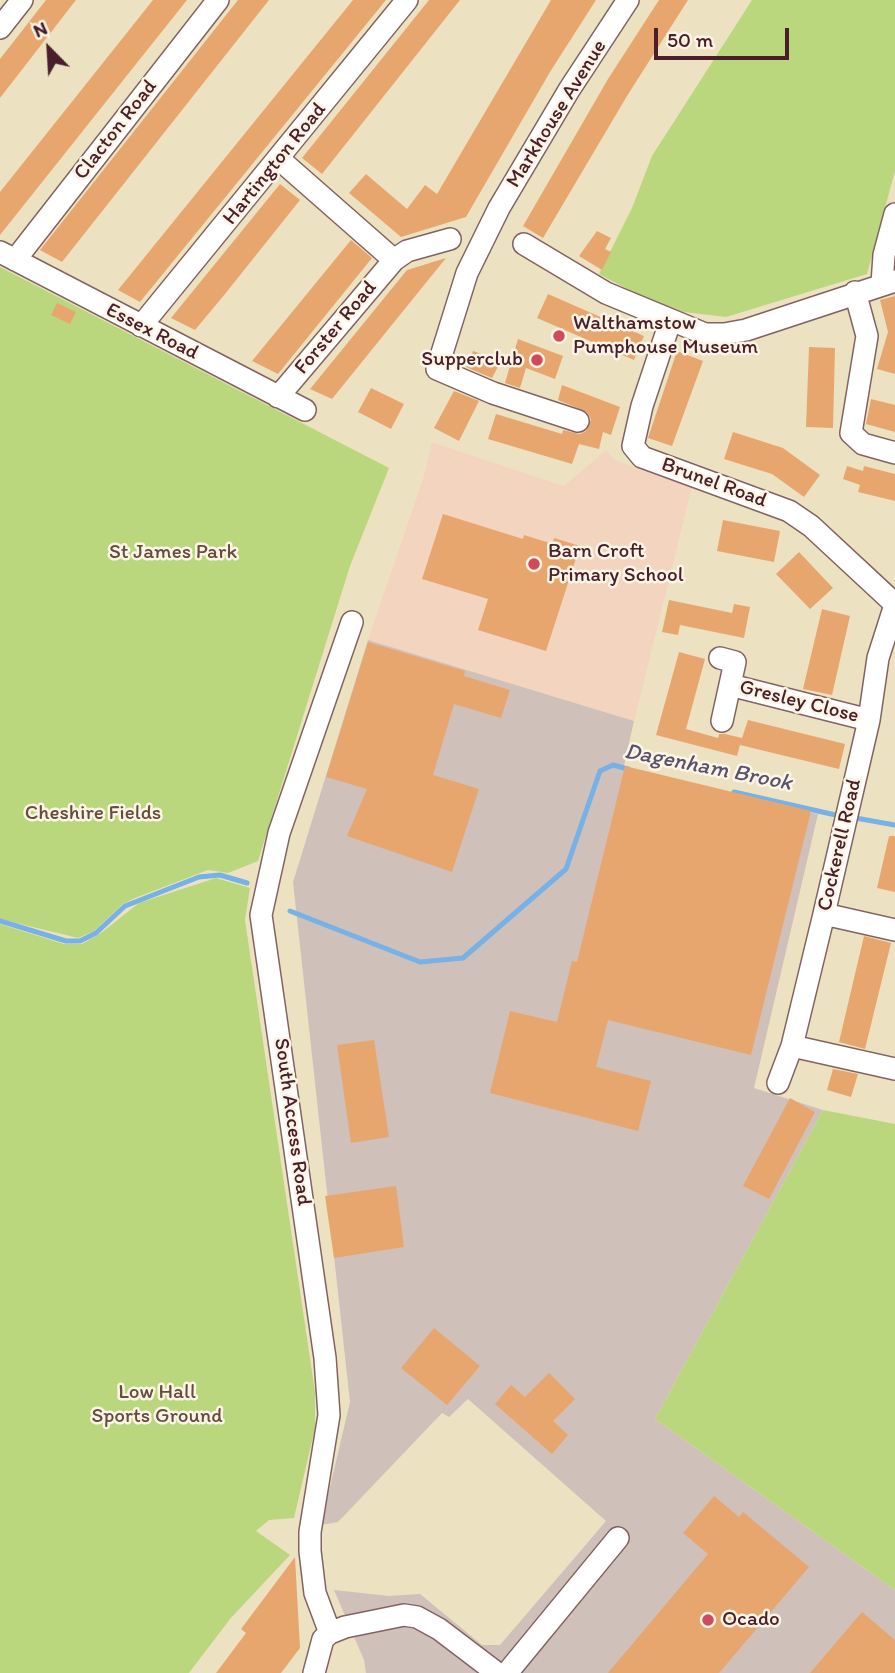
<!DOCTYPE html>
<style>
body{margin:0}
#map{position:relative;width:895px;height:1673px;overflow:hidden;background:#ece2c1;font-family:Itim,sans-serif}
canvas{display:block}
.north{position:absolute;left:14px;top:14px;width:70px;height:70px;-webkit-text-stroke:5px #fcf5e5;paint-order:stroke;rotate:336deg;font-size:19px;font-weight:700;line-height:28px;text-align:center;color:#4a1f2b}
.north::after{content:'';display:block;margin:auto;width:24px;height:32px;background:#4a1f2b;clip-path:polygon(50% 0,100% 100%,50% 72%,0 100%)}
.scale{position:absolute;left:654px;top:28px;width:135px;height:32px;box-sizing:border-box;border:4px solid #4a1f2b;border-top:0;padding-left:9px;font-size:21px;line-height:24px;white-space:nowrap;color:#4a1f2b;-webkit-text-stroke:5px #fcf5e5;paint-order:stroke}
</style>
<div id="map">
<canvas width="895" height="1673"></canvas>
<div class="north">N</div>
<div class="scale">50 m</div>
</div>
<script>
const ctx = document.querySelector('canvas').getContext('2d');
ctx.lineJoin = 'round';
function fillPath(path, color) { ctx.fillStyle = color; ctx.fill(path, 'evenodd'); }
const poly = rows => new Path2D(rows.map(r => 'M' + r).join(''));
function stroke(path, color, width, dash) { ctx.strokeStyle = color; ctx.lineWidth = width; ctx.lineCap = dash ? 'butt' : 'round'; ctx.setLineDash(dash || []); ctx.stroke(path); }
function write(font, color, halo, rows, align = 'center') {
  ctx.font = font + ' Itim,sans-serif'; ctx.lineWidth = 5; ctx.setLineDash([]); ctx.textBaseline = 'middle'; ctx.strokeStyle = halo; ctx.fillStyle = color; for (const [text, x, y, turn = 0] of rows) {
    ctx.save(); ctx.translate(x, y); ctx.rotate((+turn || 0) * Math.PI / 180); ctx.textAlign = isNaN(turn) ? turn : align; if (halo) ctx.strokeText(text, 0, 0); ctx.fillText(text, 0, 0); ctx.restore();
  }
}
const built = poly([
 [432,442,564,486,606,450,615,460,692,487,634,721,368,640,424,476]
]);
const industrial = poly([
 [368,640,634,721,623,770,818,814,754,1088,823,1110,655,1419,895,1590,895,1673,366,1673,364,1660,334,1590,389,1596,420,1594,482,1645,500,1645,606,1521,468,1399,449,1417,442,1413,338,1522,321,1525,350,1402,293,882]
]);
const green = poly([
 [752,0,895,0,895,171,867,274,726,317,684,312,637,294,599,274,632,208,652,156],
 [0,267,389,468,350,566,258,861,228,873,208,870,135,898,123,904,94,931,78,938,0,919],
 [216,878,250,888,245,920,315,1392,315,1428,294,1518,269,1520,256,1531,290,1555,230,1619,189,1673,0,1673,0,924,64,944,82,944,101,933,139,903],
 [823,1110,895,1124,895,1590,655,1419]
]);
const stream = poly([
 [734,792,840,816],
 [850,817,895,825],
 [290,911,420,962,463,958,566,869,600,771,613,765,628,769],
 [0,921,66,941,80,941,96,933,125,906,199,877,220,875,247,883]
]);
const building = poly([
 [46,0,76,0,0,98,0,59],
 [153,0,187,0,0,235,0,192],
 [238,0,269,0,62,262,40,250],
 [353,0,386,0,140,302,118,290],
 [429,0,460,0,322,174,302,158],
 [551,0,596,0,550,72,466,217,401,237,349,193,366,174,407,209,425,185,437,194],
 [659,0,688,0,627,96,543,238,523,226,608,79],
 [280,184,300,200,225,294,195,330,171,318],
 [597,231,611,238,605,249,611,252,602,270,579,256],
 [351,240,372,258,278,374,252,361],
 [446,258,332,399,310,389,407,270],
 [548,294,644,336,634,360,537,318],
 [895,296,895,374,877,369,888,332,880,300],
 [57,303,76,312,70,324,51,315],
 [518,339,563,356,555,379,526,368,520,388,505,383],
 [809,347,835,348,833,428,806,427],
 [473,351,501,361,492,378,466,367],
 [677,351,703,361,672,446,648,438],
 [562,385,620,407,611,435,603,432,599,449,579,444,572,464,488,439,496,414,562,434,563,430,580,434,586,431,591,419,587,412,558,400],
 [371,388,404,404,391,429,358,412],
 [454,391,479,401,459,441,434,428],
 [871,399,895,405,895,432,866,424],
 [733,432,783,448,820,475,804,497,772,474,724,459],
 [847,466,863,471,864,466,895,474,895,501,858,492,860,485,843,479],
 [443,514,523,539,524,535,553,544,554,538,580,546,546,651,478,630,488,599,422,579],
 [723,520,780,531,774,562,717,551],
 [799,552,833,588,810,609,776,574],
 [669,600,732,613,734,604,750,607,744,638,680,625,678,635,662,632],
 [822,609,850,616,832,695,803,689],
 [368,642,465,671,464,676,510,690,501,718,454,704,433,775,479,789,452,872,347,836,367,789,326,777],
 [679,652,705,659,686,729,718,738,719,734,725,734,742,738,748,720,845,744,839,769,740,745,737,756,656,735],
 [625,766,811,811,751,1055,608,1020,596,1067,651,1081,638,1131,490,1093,510,1011,557,1022,572,961,577,962],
 [889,836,895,836,895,892,877,888],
 [864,936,891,943,865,1049,839,1042],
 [374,1040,389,1137,351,1143,337,1045],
 [833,1069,858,1074,851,1097,827,1090],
 [790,1098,815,1112,769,1199,743,1186],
 [396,1186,404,1247,334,1258,325,1196],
 [434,1328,480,1366,447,1405,401,1368],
 [549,1373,575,1399,553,1421,568,1435,552,1454,495,1404,511,1385,525,1397],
 [714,1496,739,1517,743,1512,809,1567,719,1673,608,1673,708,1554,683,1533],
 [295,1557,300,1648,281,1673,216,1673,246,1633,241,1629],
 [862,1612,895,1640,895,1673,810,1673]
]);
const street = poly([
 [0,28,22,0],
 [279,159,394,260],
 [524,244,606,293,705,334,724,334,746,330,895,281],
 [0,252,305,410],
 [15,260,218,0],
 [882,284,884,255,895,214],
 [855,292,867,336,851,433,863,444,895,453],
 [670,322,642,406,633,446,642,457,789,511,811,526,895,604],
 [141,326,407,0],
 [278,397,394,260,407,251,450,239],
 [578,421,493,393,437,369,467,273,499,208,569,90,628,0],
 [720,658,735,662,722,721],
 [730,685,869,720],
 [824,914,895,930],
 [792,1046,895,1069],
 [778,1083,792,1046,824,914,869,720,878,658,895,605],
 [330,1633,315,1593,310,1551,310,1532,329,1415,325,1358,261,915,279,833,352,622],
 [314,1673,323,1639,330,1633,345,1627,404,1615,417,1617,439,1629,497,1673],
 [507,1673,618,1538]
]);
const markers = [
 [559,336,7,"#d1495b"],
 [537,360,7,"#d1495b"],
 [534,564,7,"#d1495b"],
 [708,1620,7,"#d1495b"]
];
const streetNames = [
 ["Markhouse Avenue",557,114,-58],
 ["Clacton Road",116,130,-52],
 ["Hartington Road",275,164,-51],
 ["Forster Road",336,328,-50],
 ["Essex Road",152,332,27],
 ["Brunel Road",714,483,20],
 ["Gresley Close",799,702,14],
 ["Cockerell Road",840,845,-77],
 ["South Access Road",292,1122,82]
];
const poiNames = [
 ["Walthamstow",573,324],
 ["Pumphouse Museum",573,348],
 ["Supperclub",523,360,"right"],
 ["Barn Croft",548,552],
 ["Primary School",548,576],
 ["Ocado",722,1620]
];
const parkNames = [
 ["St James Park",173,553],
 ["Cheshire Fields",93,814],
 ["Low Hall",157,1393],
 ["Sports Ground",157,1417]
];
const waterNames = [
 ["Dagenham Brook",708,768,11]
];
fillPath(built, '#f3d4be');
fillPath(industrial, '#cfc0ba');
fillPath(green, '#bbd77d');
stroke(stream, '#76b1e8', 5);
fillPath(building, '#e8a66f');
stroke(street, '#836360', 24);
stroke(street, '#fff', 21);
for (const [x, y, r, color] of markers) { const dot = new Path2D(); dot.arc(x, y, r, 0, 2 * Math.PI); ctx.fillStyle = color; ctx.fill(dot); stroke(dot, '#fcf5e5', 2.5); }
write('21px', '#4a1f2b', '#fcf5e5', streetNames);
write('21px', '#4a1f2b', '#fcf5e5', poiNames, 'left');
write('21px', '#664d40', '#fcf5e5', parkNames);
write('italic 23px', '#59526d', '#fcf5e5', waterNames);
</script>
